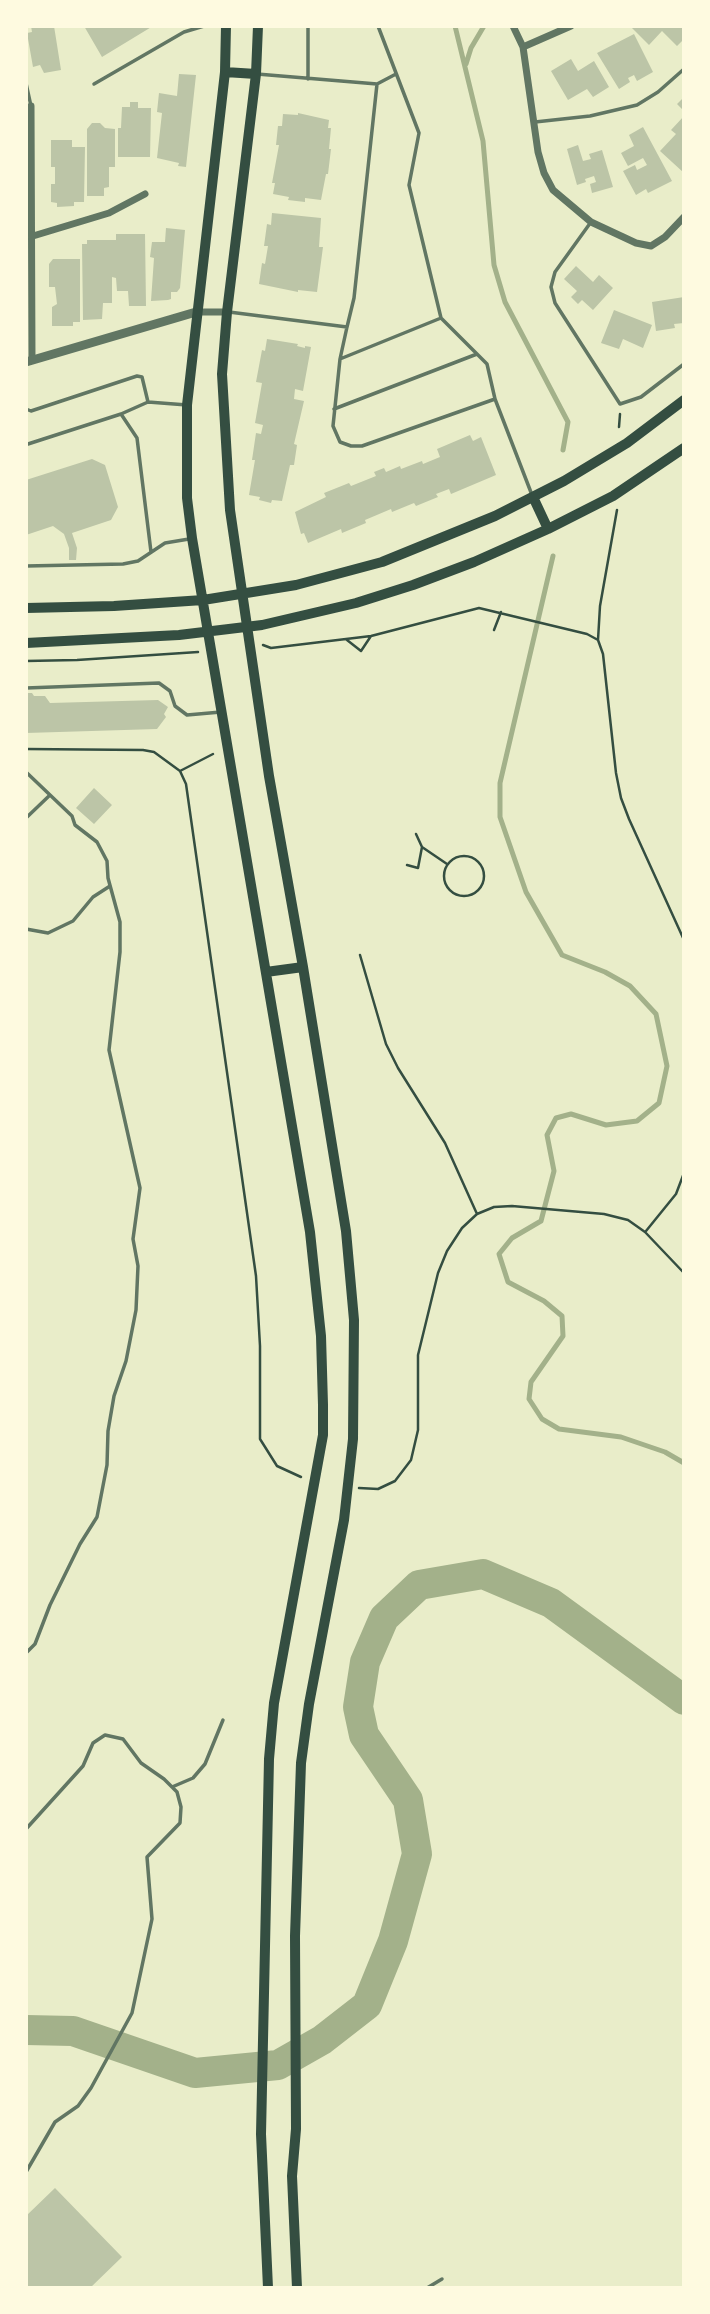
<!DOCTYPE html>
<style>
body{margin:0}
#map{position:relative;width:710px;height:2314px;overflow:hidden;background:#e9edc9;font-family:"Fira Sans Condensed",sans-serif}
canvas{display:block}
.frame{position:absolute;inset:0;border:28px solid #fefae0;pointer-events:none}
</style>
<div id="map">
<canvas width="710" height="2314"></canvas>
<div class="frame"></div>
</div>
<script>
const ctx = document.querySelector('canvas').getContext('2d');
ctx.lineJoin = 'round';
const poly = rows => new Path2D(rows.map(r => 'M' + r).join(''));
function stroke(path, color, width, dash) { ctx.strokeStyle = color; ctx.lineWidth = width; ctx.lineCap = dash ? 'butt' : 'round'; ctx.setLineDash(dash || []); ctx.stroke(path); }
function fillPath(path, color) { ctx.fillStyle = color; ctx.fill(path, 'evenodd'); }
const stream = poly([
 [455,26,483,141,494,265,505,302,568,422,563,450],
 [466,64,471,48,484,26],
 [553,556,500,783,500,817,526,892,562,955,605,972,630,986,656,1014,667,1066,659,1103,637,1121,606,1125,571,1114,556,1118,547,1135,554,1171,541,1221,512,1238,499,1254,508,1282,544,1301,562,1316,563,1336,531,1382,529,1399,542,1419,559,1429,621,1437,665,1452,684,1463]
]);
const river = poly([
 [26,2030,73,2031,195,2073,278,2065,322,2040,367,2005,393,1941,417,1854,408,1800,364,1735,358,1707,365,1662,384,1618,419,1585,483,1574,551,1603,684,1700]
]);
const building = poly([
 [31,26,54,26,61,70,44,73,40,65,33,67,27,33,32,32],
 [84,26,153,26,102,57],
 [630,26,682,26,684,39,677,46,662,31,649,45],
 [634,34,653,72,637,81,634,75,628,78,630,82,619,89,597,53],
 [571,59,578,71,594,61,609,87,593,97,587,89,568,100,551,71],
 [179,74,196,75,186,167,178,166,179,163,157,158,162,113,157,112,159,93,177,96],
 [684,97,684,111,677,104],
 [130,102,138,102,138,108,151,108,150,157,118,157,118,128,121,128,122,107,130,107],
 [298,113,329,120,328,128,331,128,329,149,331,149,328,174,326,174,321,200,305,198,305,202,288,200,289,197,273,194,275,183,272,183,279,145,276,145,278,126,282,126,283,114,298,115],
 [684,116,684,173,660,151,676,134,671,130],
 [92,123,100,123,105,128,115,129,115,167,109,167,109,187,104,188,104,196,87,196,87,129],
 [643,127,672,181,648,193,646,189,636,195,623,171,635,165,637,170,647,165,643,158,628,166,621,153,634,146,629,135],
 [51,140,72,140,72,147,85,147,84,202,74,202,74,206,57,207,57,203,51,202,51,184,55,184,55,167,51,167],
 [578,145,583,161,591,159,589,154,602,150,613,187,592,193,590,184,596,182,594,176,585,179,586,182,577,185,567,149],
 [272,213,321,218,319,247,323,247,317,292,298,290,298,292,259,284,262,263,265,264,268,246,264,246,267,224,271,225],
 [166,228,185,230,180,288,177,292,171,292,171,299,168,300,151,301,154,258,150,257,152,242,165,242],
 [116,234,145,234,146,306,129,306,128,291,117,291,116,278,112,277,112,303,103,303,102,319,83,320,82,244,87,244,87,240,116,240],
 [53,259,80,259,80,322,73,322,73,326,52,326,52,307,57,304,55,287,49,287,49,264],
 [576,266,593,282,599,275,613,288,593,310,582,300,578,304,571,297,577,291,564,279],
 [684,297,684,323,674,324,675,328,656,331,652,302],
 [614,310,652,325,643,348,623,339,619,349,601,343],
 [267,339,298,344,297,346,305,348,305,346,311,347,303,391,295,389,294,399,304,401,294,444,297,445,294,465,290,465,282,501,272,500,271,503,259,500,260,497,249,495,255,460,252,460,256,433,261,434,263,425,255,423,262,383,256,382,262,350,265,351],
 [470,435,473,441,481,437,496,475,451,494,449,489,436,494,438,497,416,506,414,503,392,512,391,509,365,520,366,523,342,533,341,529,308,543,304,533,301,534,295,512,326,497,324,493,349,483,351,486,376,476,374,472,384,468,386,472,400,466,401,469,422,461,423,464,440,457,437,449],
 [92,459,105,465,118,507,111,520,72,533,77,548,76,560,69,560,69,548,64,534,53,526,26,535,26,480],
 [26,693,32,693,34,696,45,696,50,703,158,700,168,707,164,714,166,717,157,729,26,733],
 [94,788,112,805,94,824,76,808],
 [55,2188,122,2257,90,2288,26,2288,26,2216]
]);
const path = poly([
 [619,427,620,414],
 [494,630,501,612],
 [347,640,361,651,371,636],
 [598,640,600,606,617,510],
 [263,645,271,648,371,636,479,608,587,634,598,640,603,654,616,773,621,798,629,819,684,940],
 [26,661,77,660,198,652],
 [26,749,143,750,154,752,180,771,186,784,256,1276,260,1346,260,1439,277,1466,301,1477],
 [180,771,213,754],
 [416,834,422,847,447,864],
 '444 876a20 20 0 1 1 40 0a20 20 0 1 1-40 0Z',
 [407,865,418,868,422,847],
 [360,955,386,1044,398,1068,445,1143,477,1214],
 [646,1231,676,1194,684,1173],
 [359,1488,378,1489,395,1481,411,1460,418,1430,418,1355,438,1273,447,1251,462,1228,477,1214,494,1207,512,1206,604,1214,628,1220,645,1232,684,1273]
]);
const service = poly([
 [378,26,419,133,409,185,441,318],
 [257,74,377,84,354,298,347,327],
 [308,79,308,26],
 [26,83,31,106],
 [94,84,184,32,204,26],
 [377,84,396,74],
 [535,122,590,116,637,105,658,92,684,69],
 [591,222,555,272,551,287,555,303,620,404,641,397,684,364],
 [229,312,347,327,340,359,441,318,487,364,495,399,532,495],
 [340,359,333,426,340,442,351,446,362,446,495,399],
 [26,409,31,411,137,376,142,377,148,402],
 [334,409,477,354],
 [121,414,148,402,187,405],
 [28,444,121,414,137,438,151,552],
 [26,566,123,564,138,561,165,543,189,539],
 [26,688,159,683,170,691,175,706,187,715,221,712],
 [26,772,72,816,75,825,97,842,107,861,108,878,120,922,120,952,109,1050,140,1188,133,1239,138,1266,136,1310,126,1361,114,1396,108,1431,107,1465,97,1517,80,1544,50,1605,35,1644,26,1653],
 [26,818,50,795],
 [26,929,48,933,73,921,93,897,110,886],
 [172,1787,193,1778,205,1764,223,1720],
 [26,1829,83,1766,93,1743,105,1735,123,1739,141,1763,164,1779,177,1792,181,1807,180,1823,147,1857,152,1919,132,2013,91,2088,78,2106,55,2122,26,2172],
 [427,2288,442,2279]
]);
const minor = poly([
 [513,26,523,47,538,152,544,173,553,190,591,222,636,243,651,246,665,237,684,217],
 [523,47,571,26],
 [31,106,32,360],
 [33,236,109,213,145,194],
 [196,312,227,312]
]);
const tertiary = poly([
 [26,362,196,312]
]);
const secondary = poly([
 [226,26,225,72,187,405,187,498,192,538,310,1232,321,1336,323,1405,323,1435,274,1703,269,1759,261,2134,268,2288],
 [258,26,256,74,227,312,222,374,230,510,269,776,303,967,346,1231,354,1320,353,1439,344,1520,309,1704,301,1763,295,1936,296,2129,292,2176,297,2288],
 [225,72,256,74],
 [533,497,548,529],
 [26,608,114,606,203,600,296,585,382,562,495,516,564,481,627,443,684,400],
 [26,643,179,635,262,625,356,603,413,585,474,562,548,529,613,496,684,448],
 [266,972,303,967]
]);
stroke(stream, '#a3b18a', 5);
stroke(river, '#a3b18a', 30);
fillPath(building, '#bcc5a7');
stroke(path, '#344e41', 2.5);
stroke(service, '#617663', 3.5);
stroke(minor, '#617663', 7);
stroke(tertiary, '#617663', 9);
stroke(secondary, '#344e41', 10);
</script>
